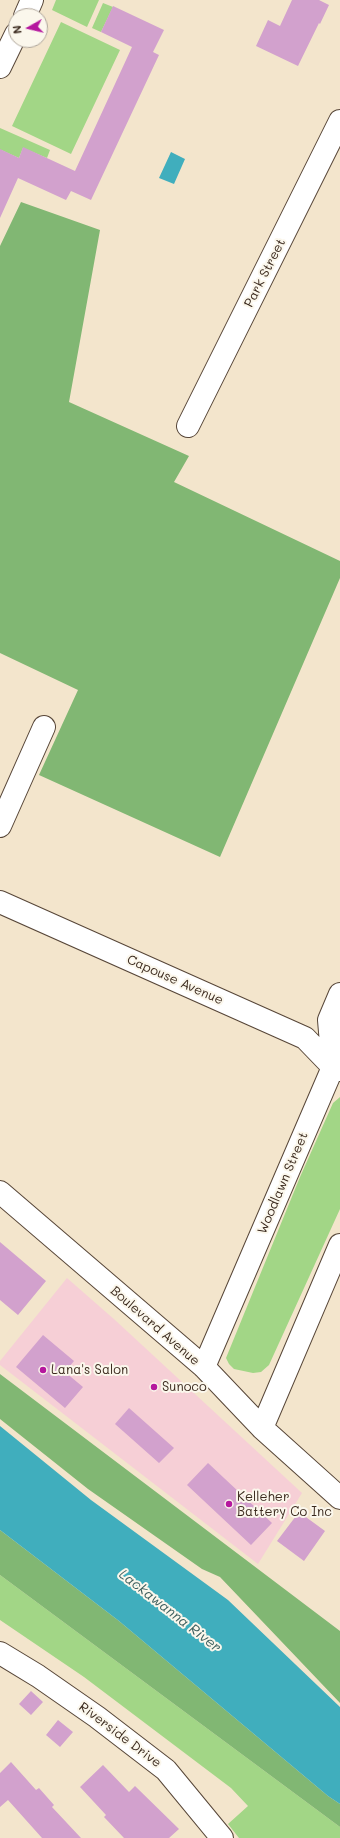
<!DOCTYPE html>
<style>
body{margin:0}
#map{position:relative;width:340px;height:1838px;overflow:hidden;background:#f3e5cc;font-family:Mali,sans-serif}
canvas{display:block}
.north{position:absolute;left:8px;top:8px;width:40px;height:40px;box-sizing:border-box;background:#fbf7ec;border:1px solid #aea59a;border-radius:50%;rotate:262deg;font-size:11px;font-weight:700;line-height:16px;text-align:center;color:#3b2a1e}
.north::after{content:'';display:block;margin:auto;width:14px;height:18px;background:#b5179e;clip-path:polygon(50% 0,100% 100%,50% 72%,0 100%)}
</style>
<div id="map">
<canvas width="340" height="1838"></canvas>
<div class="north">N</div>
</div>
<script>
const ctx = document.querySelector('canvas').getContext('2d');
ctx.lineJoin = 'round';
function fillPath(path, color) { ctx.fillStyle = color; ctx.fill(path, 'evenodd'); }
const poly = rows => new Path2D(rows.map(r => 'M' + r).join(''));
function stroke(path, color, width, dash) { ctx.strokeStyle = color; ctx.lineWidth = width; ctx.lineCap = dash ? 'butt' : 'round'; ctx.setLineDash(dash || []); ctx.stroke(path); }
function write(font, color, halo, rows, align = 'center') {
  ctx.font = font + ' Mali,sans-serif'; ctx.lineWidth = 4; ctx.setLineDash([]); ctx.textBaseline = 'middle'; ctx.strokeStyle = halo; ctx.fillStyle = color; for (const [text, x, y, turn = 0] of rows) {
    ctx.save(); ctx.translate(x, y); ctx.rotate((+turn || 0) * Math.PI / 180); ctx.textAlign = isNaN(turn) ? turn : align; if (halo) ctx.strokeText(text, 0, 0); ctx.fillText(text, 0, 0); ctx.restore();
  }
}
const built = poly([
 [67,1278,115,1320,302,1493,258,1564,0,1365,0,1361]
]);
const green = poly([
 [56,0,99,0,87,27,52,10],
 [103,3,113,7,101,32,92,28],
 [61,22,120,50,71,154,12,126],
 [0,128,50,150,47,158,23,148,19,158,1,150,0,152],
 [340,1097,340,1209,269,1365,261,1372,253,1373,234,1369,229,1364,226,1358,300,1177,333,1103],
 [0,1575,340,1827,340,1838,239,1838,228,1824,248,1806,231,1788,84,1677,0,1620]
]);
const forest = poly([
 [21,202,100,230,69,402,189,456,174,482,340,561,340,578,220,857,39,775,78,690,0,653,0,246],
 [0,1374,340,1631,340,1703,220,1577,202,1569,88,1489,0,1419],
 [0,1530,119,1621,328,1796,340,1804,340,1827,0,1575]
]);
const water = poly([
 [171,152,185,159,174,184,159,178],
 [0,1426,91,1500,228,1600,340,1707,340,1804,328,1796,119,1621,0,1530]
]);
const building = poly([
 [292,0,319,0,329,5,320,24,319,23,298,66,256,46,268,20,280,26],
 [113,6,164,30,153,52,159,55,91,200,71,191,66,200,18,178,0,218,0,149,19,158,23,147,75,171,132,47,101,32],
 [0,1242,46,1281,18,1315,0,1300],
 [43,1335,74,1361,65,1372,83,1387,65,1408,16,1367],
 [129,1408,174,1448,159,1463,115,1424],
 [208,1463,272,1523,251,1545,187,1485],
 [299,1512,325,1531,304,1561,277,1541],
 [31,1691,43,1702,31,1715,19,1704],
 [58,1720,73,1732,60,1747,46,1735],
 [11,1762,36,1790,39,1788,54,1805,52,1807,81,1838,42,1838,8,1800,0,1807,0,1773],
 [103,1765,129,1792,135,1786,179,1829,169,1838,124,1838,104,1817,106,1815,80,1787]
]);
const minor = poly([
 [25,16,32,0],
 [0,67,16,34],
 [188,426,340,121],
 [0,826,44,727],
 [0,902,305,1038,333,1067,339,1070],
 [0,1192,204,1367,262,1428,340,1498],
 [204,1367,333,1067,329,1020,340,994],
 [262,1428,340,1245],
 [0,1653,38,1676,97,1717,166,1770,222,1838]
]);
const markers = [
 [43,1370,4,"#b5179e"],
 [154,1387,4,"#b5179e"],
 [229,1504,4,"#b5179e"]
];
const streetNames = [
 ["Park Street",265,273,-63],
 ["Capouse Avenue",175,980,24],
 ["Woodlawn Street",283,1183,-67],
 ["Boulevard Avenue",155,1326,41],
 ["Riverside Drive",120,1735,37]
];
const poiNames = [
 ["Lana's Salon",51,1370],
 ["Sunoco",162,1387],
 ["Kelleher",237,1497],
 ["Battery Co Inc",237,1512]
];
const waterNames = [
 ["Lackawanna River",170,1611,38]
];
fillPath(built, '#f6cfd6');
fillPath(green, '#a2d686');
fillPath(forest, '#81b773');
fillPath(water, '#40aebd');
fillPath(building, '#d2a1cd');
stroke(minor, '#574638', 24);
stroke(minor, '#fff', 22);
for (const [x, y, r, color] of markers) { const dot = new Path2D(); dot.arc(x, y, r, 0, 2 * Math.PI); ctx.fillStyle = color; ctx.fill(dot); stroke(dot, '#fbf7ec', 1.5); }
write('13px', '#3b2a1e', '#fbf7ec', streetNames);
write('13px', '#3b2a1e', '#fbf7ec', poiNames, 'left');
write('italic 14px', '#3d5f5e', '#fbf7ec', waterNames);
</script>
